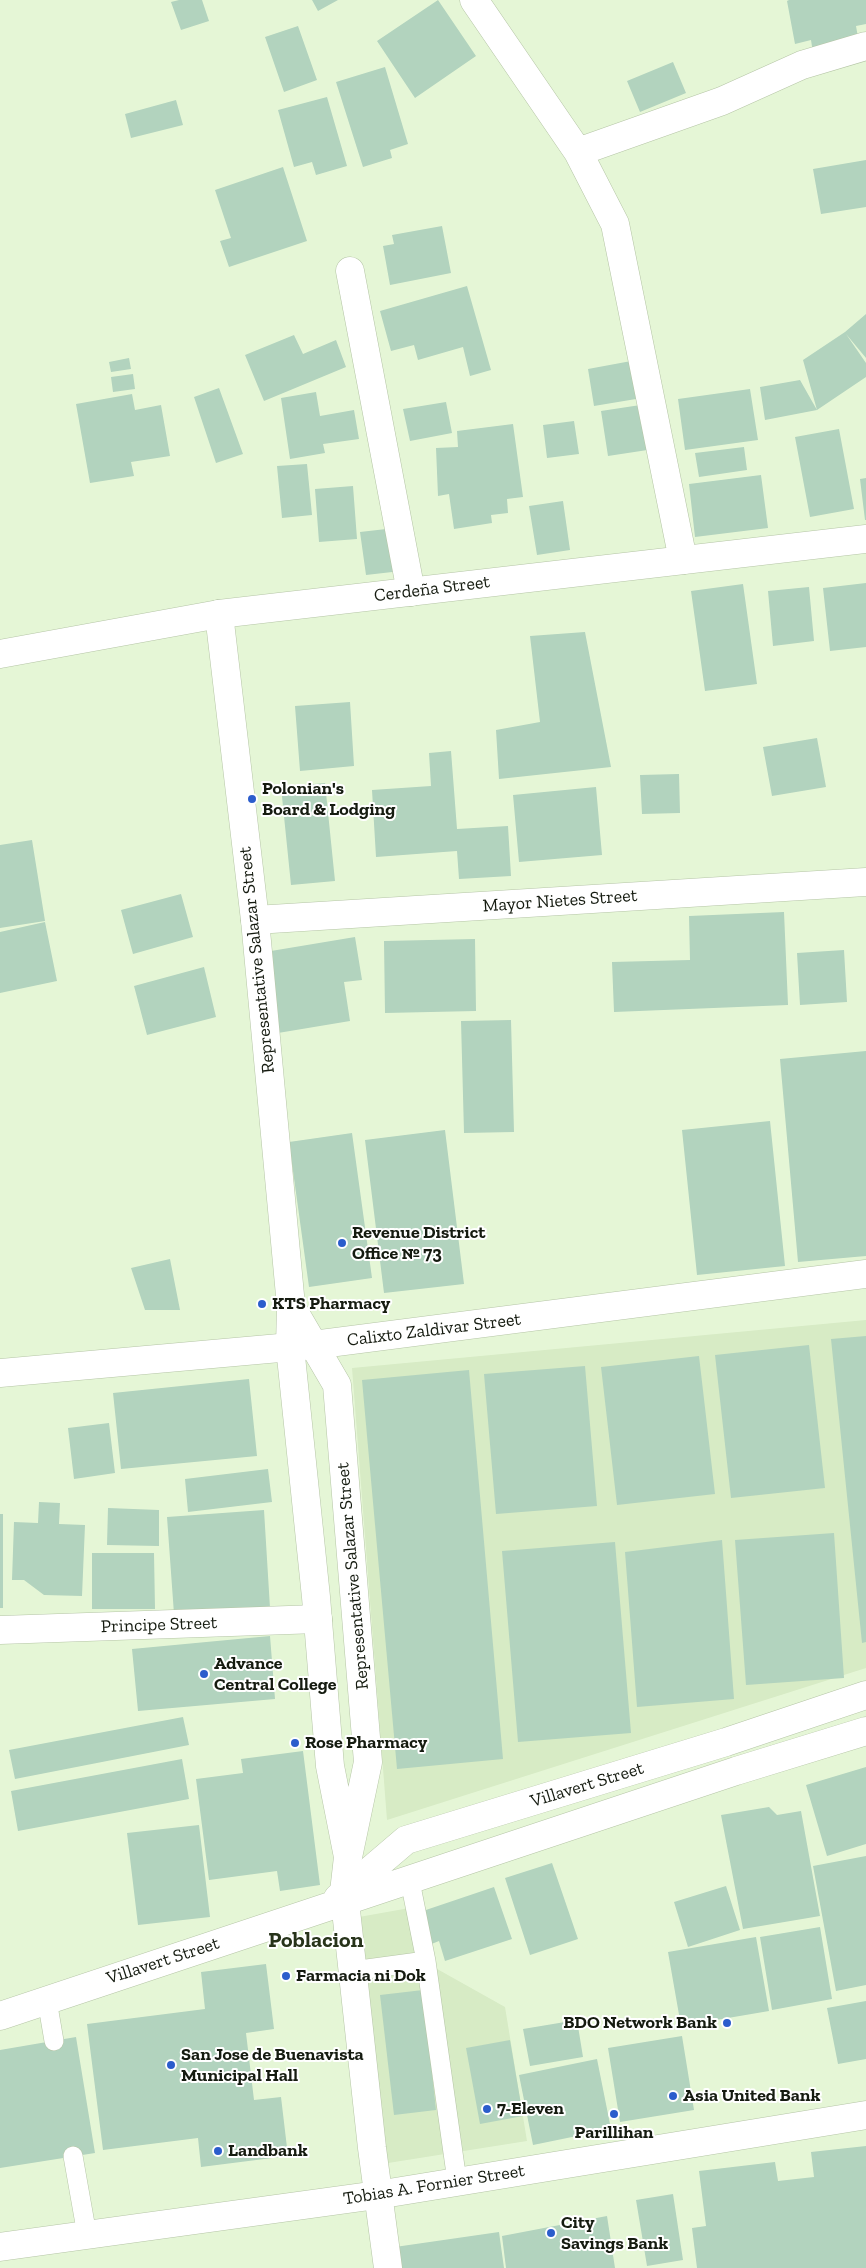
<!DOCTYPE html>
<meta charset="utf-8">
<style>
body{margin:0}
canvas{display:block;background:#e5f6d6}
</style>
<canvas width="866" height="2268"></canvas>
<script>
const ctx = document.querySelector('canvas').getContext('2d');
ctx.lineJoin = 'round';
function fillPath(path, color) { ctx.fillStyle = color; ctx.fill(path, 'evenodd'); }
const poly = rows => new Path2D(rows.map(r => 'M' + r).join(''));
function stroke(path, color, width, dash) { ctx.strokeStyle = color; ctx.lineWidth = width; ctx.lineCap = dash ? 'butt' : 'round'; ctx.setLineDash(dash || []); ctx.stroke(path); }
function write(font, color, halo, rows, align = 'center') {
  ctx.font = font + ' "Zilla Slab",serif'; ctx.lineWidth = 4; ctx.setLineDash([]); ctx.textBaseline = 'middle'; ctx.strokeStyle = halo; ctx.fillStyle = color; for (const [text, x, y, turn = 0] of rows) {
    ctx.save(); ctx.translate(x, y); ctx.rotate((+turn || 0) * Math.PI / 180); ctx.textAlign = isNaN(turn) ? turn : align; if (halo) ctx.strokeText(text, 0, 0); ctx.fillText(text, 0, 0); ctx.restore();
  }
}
const built = poly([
 [866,1320,866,1668,387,1820,352,1368],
 [415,1907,430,1965,505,2007,527,2141,388,2163,359,1917]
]);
const building = poly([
 [179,0,202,0,209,21,181,30,171,2],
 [312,0,338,0,318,11],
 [438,0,476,56,415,98,377,41],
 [789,0,866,0,866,24,856,26,859,43,813,53,811,40,795,44,787,1],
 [298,26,317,80,284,92,265,37],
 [673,62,686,93,640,112,627,81],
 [385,67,408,144,390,150,392,158,363,167,336,82],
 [327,97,347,166,316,175,312,162,294,167,278,110],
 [176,100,183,125,131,138,125,114],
 [866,160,866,207,821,214,813,169],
 [283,167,307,241,229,267,220,241,231,238,215,190],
 [442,226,451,273,390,285,383,246,394,244,392,235],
 [467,286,491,370,470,376,463,347,418,360,414,345,391,351,380,311],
 [866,314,866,358,846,334,866,363,866,377,817,410,803,360,845,332],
 [294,335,303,354,336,340,346,367,264,401,245,355],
 [129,358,131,369,111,372,109,362],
 [642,359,648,397,594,406,588,369],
 [133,374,135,389,113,392,111,377],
 [800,380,817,410,765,420,760,387],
 [219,388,243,454,216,463,194,397],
 [750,389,758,440,685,450,678,399],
 [316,392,320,416,354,410,359,439,323,444,325,453,290,459,281,398],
 [132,394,135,410,161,405,170,456,131,462,134,476,90,483,76,404],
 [446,402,452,433,410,441,403,409],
 [647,404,654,449,608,456,601,411],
 [574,421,579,454,547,458,543,425],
 [513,424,523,497,507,499,508,513,491,515,492,523,454,529,449,494,438,496,436,448,458,447,457,431],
 [839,429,854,509,810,517,795,437],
 [744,447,747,470,699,477,695,453],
 [307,464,312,515,282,518,277,466],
 [761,475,768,528,695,537,689,484],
 [866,478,866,520,865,520,860,479],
 [353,486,357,539,319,542,315,489],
 [563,501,570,550,537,555,529,506],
 [395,528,401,571,366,575,360,532],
 [866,583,866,647,830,651,823,588],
 [743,584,757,684,705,691,691,591],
 [809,587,814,641,773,646,768,591],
 [585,632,611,767,499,779,496,730,540,722,530,636],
 [350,702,354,766,300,771,295,706],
 [817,738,826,787,772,796,763,747],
 [451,751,457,829,508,826,511,876,459,879,457,851,376,857,372,790,431,786,429,753],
 [679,774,680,813,642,814,640,775],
 [325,783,335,881,291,885,281,787],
 [596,787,602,855,519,862,513,795],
 [32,840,45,921,0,928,0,845],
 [181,894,193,937,133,954,121,910],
 [784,912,788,1005,614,1012,612,962,690,960,689,916],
 [45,922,57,981,0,993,0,932],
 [355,937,362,980,344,982,350,1021,278,1033,265,952],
 [475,939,476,1011,385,1013,384,941],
 [844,950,847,1002,800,1005,797,953],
 [204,967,216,1017,147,1035,134,986],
 [511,1020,514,1132,464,1133,461,1021],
 [866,1051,866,1256,798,1262,780,1059],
 [770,1121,785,1266,697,1275,682,1130],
 [445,1130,464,1284,384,1293,365,1140],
 [352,1133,372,1278,309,1287,289,1142],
 [170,1259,180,1310,145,1310,131,1268],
 [866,1336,866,1642,862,1643,831,1339],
 [809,1345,825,1488,731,1498,715,1355],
 [699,1356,715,1494,617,1505,601,1367],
 [585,1366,597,1506,496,1514,484,1374],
 [469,1370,503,1759,397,1769,362,1380],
 [249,1379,257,1456,121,1469,113,1393],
 [109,1423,115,1473,74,1479,68,1428],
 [268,1469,272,1502,188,1512,185,1479],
 [39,1502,60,1503,59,1524,85,1525,82,1596,44,1595,24,1580,12,1580,14,1522,38,1523],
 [108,1508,159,1510,159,1546,107,1545],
 [264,1510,270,1608,174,1614,167,1517],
 [0,1514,3,1514,3,1608,0,1608],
 [834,1533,844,1678,746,1685,735,1540],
 [722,1540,734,1699,637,1707,625,1552],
 [615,1542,631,1733,518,1742,502,1551],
 [92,1553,154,1553,155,1609,92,1609],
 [270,1636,275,1699,138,1711,132,1649],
 [183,1717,189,1745,15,1779,9,1750],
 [303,1751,320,1885,280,1891,277,1871,209,1880,196,1779,243,1773,241,1759],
 [182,1759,189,1799,18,1831,11,1791],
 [866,1767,866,1844,827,1856,806,1785],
 [769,1807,777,1815,801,1811,820,1916,743,1929,721,1815],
 [199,1825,210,1917,138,1925,127,1833],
 [866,1856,866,1985,836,1991,813,1866],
 [552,1863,578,1939,530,1955,505,1878],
 [726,1886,740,1930,688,1947,674,1902],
 [494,1887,512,1939,445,1961,439,1941,429,1945,417,1913],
 [820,1927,832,1999,772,2010,760,1937],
 [756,1937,769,2011,681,2026,668,1952],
 [266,1964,274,2029,246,2033,254,2100,281,2097,288,2156,201,2167,198,2138,103,2150,87,2024,205,2009,201,1972],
 [423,1990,436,2110,394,2115,380,1995],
 [866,2001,866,2059,838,2064,827,2008],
 [577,2020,583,2057,530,2066,523,2029],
 [682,2036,694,2110,620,2122,608,2048],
 [76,2037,95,2153,0,2168,0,2050],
 [510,2040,523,2116,480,2124,466,2048],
 [597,2059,611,2129,533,2145,519,2075],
 [866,2146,866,2268,697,2268,692,2228,706,2226,699,2171,775,2162,778,2181,814,2177,811,2152],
 [673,2194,683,2260,647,2266,636,2200],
 [607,2216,615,2268,506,2268,502,2236],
 [499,2232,504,2268,398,2268,395,2247]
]);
const service = poly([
 [410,1881,426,1961],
 [352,1971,426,1961,457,2181],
 [47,2000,54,2041],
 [73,2156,87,2235]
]);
const minor = poly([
 [474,0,578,152,615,224,683,560],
 [578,152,722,101,802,65,866,46],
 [350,271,411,592],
 [255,920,866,882],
 [0,1373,313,1345,866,1274],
 [0,1630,318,1619]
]);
const tertiary = poly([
 [219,614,255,920,291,1306,290,1347,316,1597,330,1766,348,1857],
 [292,1308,337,1385,368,1762,348,1857,344,1892,372,2148,388,2268]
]);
const secondary = poly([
 [0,654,219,614,866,539]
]);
const primary = poly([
 [338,1898,406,1840,726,1742,866,1695],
 [0,2016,736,1771,866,1731],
 [0,2247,377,2195,866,2115]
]);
const markers = [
 [252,799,5,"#2b5dcc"],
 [342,1243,5,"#2b5dcc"],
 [262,1304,5,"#2b5dcc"],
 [204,1674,5,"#2b5dcc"],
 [295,1743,5,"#2b5dcc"],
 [286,1976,5,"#2b5dcc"],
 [727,2023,5,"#2b5dcc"],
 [171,2065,5,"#2b5dcc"],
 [673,2096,5,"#2b5dcc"],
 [487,2109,5,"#2b5dcc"],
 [614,2114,5,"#2b5dcc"],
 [218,2151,5,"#2b5dcc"],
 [551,2233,5,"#2b5dcc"]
];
const streetNames = [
 ["Cerdeña Street",432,589,-7],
 ["Mayor Nietes Street",560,901,-4],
 ["Representative Salazar Street",257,960,-96],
 ["Calixto Zaldivar Street",434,1330,-7],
 ["Representative Salazar Street",353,1576,-95],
 ["Principe Street",159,1625,-2],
 ["Villavert Street",587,1785,-17],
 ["Villavert Street",163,1961,-18],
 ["Tobias A. Fornier Street",434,2185,-9]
];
const poiNames = [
 ["Polonian's",262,789],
 ["Board & Lodging",262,810],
 ["Revenue District",352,1233],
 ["Office № 73",352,1254],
 ["KTS Pharmacy",272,1304],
 ["Advance",214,1664],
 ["Central College",214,1685],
 ["Rose Pharmacy",305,1743],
 ["Farmacia ni Dok",296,1976],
 ["BDO Network Bank",717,2023,"right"],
 ["San Jose de Buenavista",181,2055],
 ["Municipal Hall",181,2076],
 ["Asia United Bank",683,2096],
 ["7-Eleven",497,2109],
 ["Parillihan",614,2133,"center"],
 ["Landbank",228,2151],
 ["City",561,2223],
 ["Savings Bank",561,2244]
];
const districtNames = [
 ["Poblacion",316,1941]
];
fillPath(built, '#d7ebc5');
fillPath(building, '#b2d3be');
stroke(service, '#b5c5a6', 20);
stroke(minor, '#b5c5a6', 29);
stroke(tertiary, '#b5c5a6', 29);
stroke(secondary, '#b5c5a6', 29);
stroke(primary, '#b5c5a6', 29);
stroke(service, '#fff', 19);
stroke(minor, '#fff', 28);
stroke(tertiary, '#fff', 28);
stroke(secondary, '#fff', 28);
stroke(primary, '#fff', 28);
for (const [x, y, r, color] of markers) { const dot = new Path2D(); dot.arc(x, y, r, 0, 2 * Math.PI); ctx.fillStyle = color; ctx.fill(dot); stroke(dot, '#fff', 2); }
write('18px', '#151b10', '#fff', streetNames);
write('bold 18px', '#151b10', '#fff', poiNames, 'left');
write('bold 22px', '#27331a', '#fff', districtNames);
</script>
